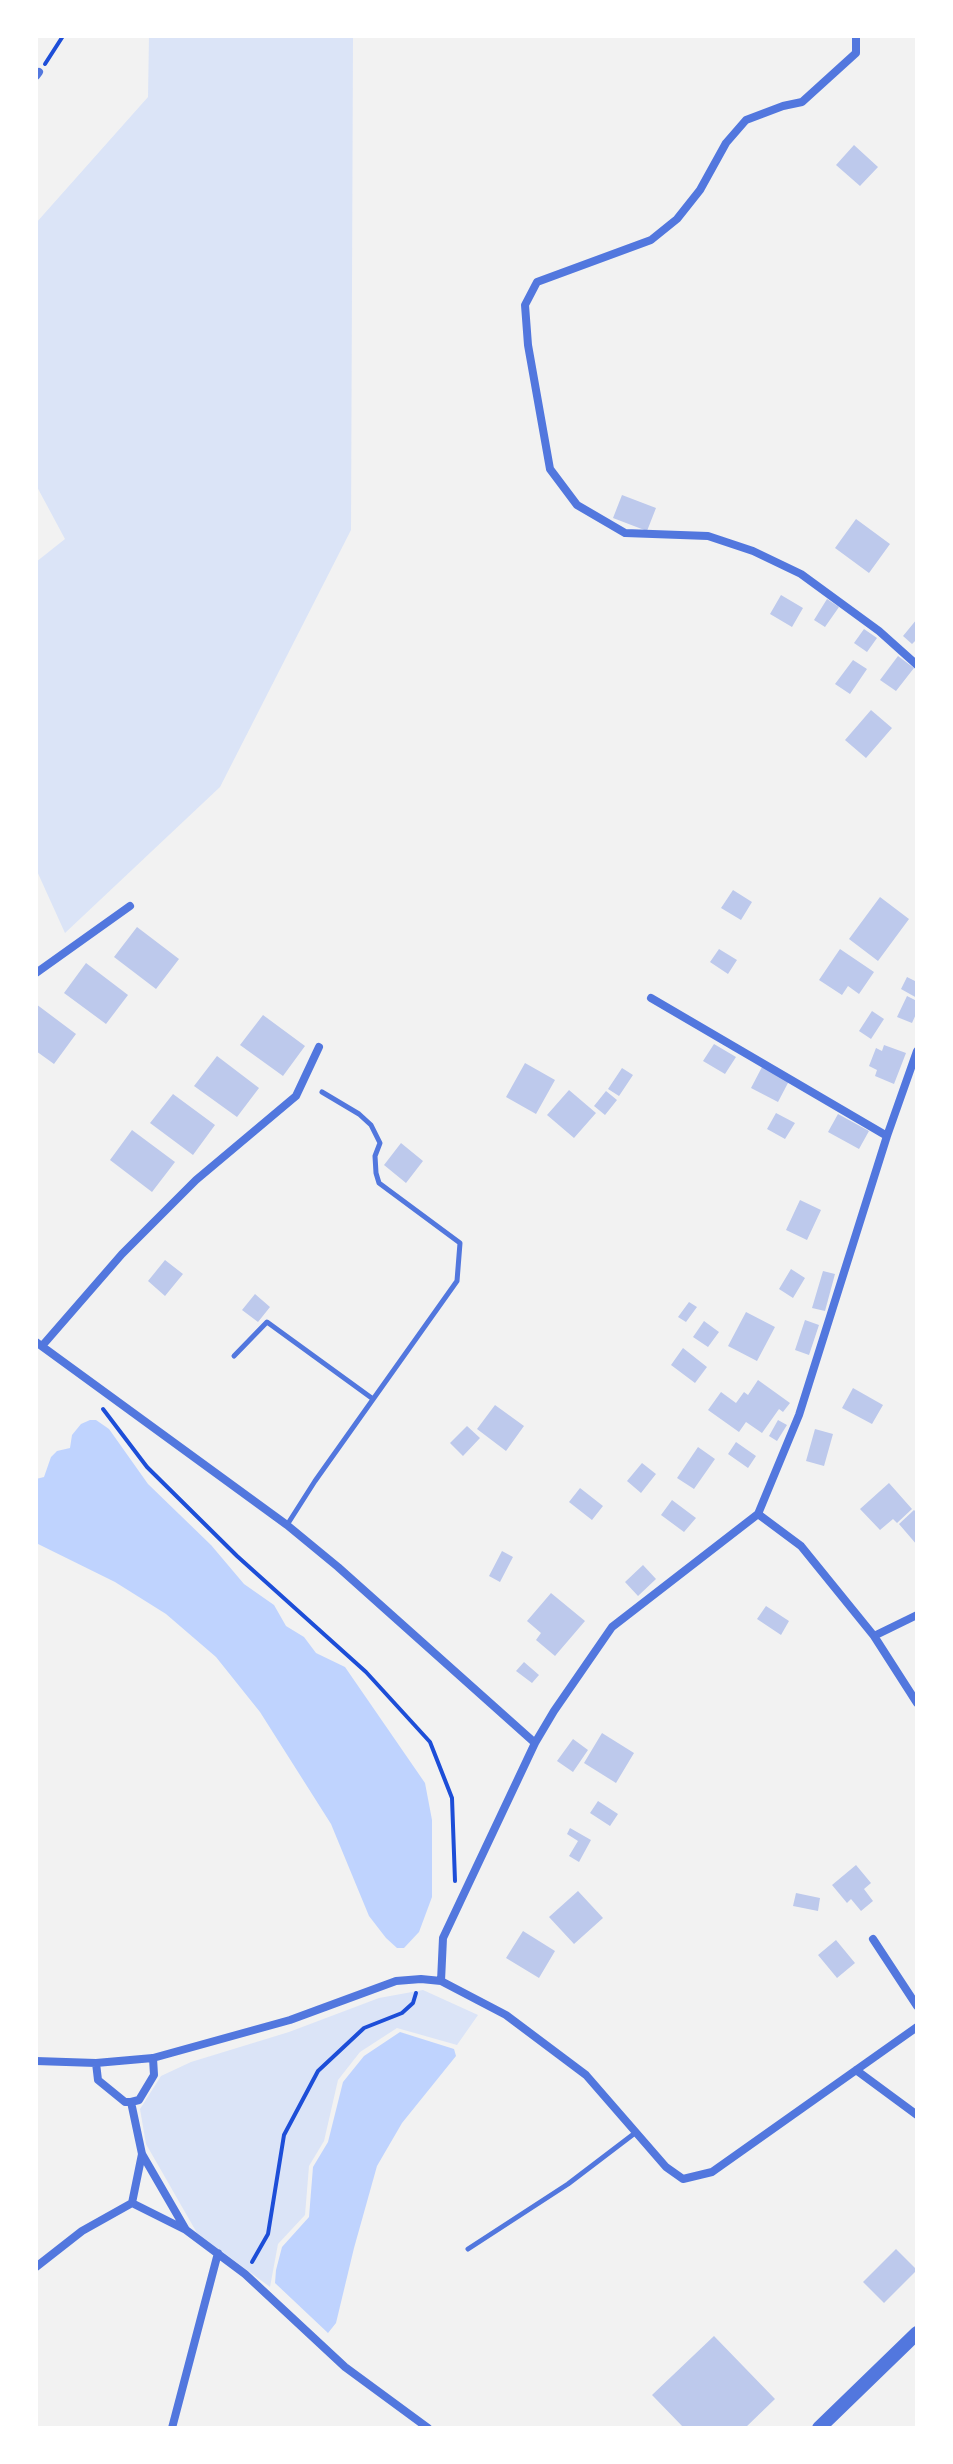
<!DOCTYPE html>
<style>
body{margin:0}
#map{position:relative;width:953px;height:2464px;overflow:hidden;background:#f2f2f2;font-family:"Nunito Sans",sans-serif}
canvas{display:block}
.frame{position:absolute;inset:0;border:38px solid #fff;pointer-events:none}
</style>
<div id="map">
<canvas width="953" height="2464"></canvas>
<div class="frame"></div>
</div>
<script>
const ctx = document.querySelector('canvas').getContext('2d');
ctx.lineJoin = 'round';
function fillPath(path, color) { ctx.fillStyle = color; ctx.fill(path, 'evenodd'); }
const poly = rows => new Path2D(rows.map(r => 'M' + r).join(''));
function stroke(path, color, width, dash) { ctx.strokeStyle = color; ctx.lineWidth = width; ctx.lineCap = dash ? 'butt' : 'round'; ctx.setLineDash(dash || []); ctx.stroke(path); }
const green = poly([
 [149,36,353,36,351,530,220,787,65,933,36,869,36,562,65,539,36,485,36,223,148,97],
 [423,1990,478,2015,457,2045,397,2028,360,2052,338,2080,324,2141,309,2166,305,2215,278,2244,270,2287,197,2233,146,2144,140,2109,161,2076,191,2062,289,2032,379,1998]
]);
const water = poly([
 [90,1420,96,1420,109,1429,148,1484,211,1545,244,1584,274,1605,286,1626,304,1637,316,1653,345,1667,425,1783,432,1820,432,1897,419,1932,404,1948,397,1948,386,1938,369,1916,331,1824,260,1712,216,1657,166,1614,115,1582,36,1543,36,1479,44,1477,51,1457,57,1451,70,1448,72,1435,81,1424],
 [400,2032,454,2049,456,2056,402,2123,377,2166,354,2248,336,2323,328,2333,275,2283,276,2270,282,2247,309,2217,313,2167,328,2142,343,2082,364,2056]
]);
const building = poly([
 [854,145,878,167,860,186,836,165],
 [622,495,656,508,647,531,613,518],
 [856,519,890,544,869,573,835,548],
 [781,595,803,608,792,627,770,614],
 [827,599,839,607,825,627,814,620],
 [917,619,917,639,912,644,903,636],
 [864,629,877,638,867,652,854,643],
 [898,656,914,668,896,691,880,680],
 [853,660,867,669,850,694,835,684],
 [871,710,892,728,866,758,845,740],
 [733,890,752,902,741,920,721,908],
 [880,897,909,919,878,961,849,939],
 [137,927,179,959,156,989,114,957],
 [719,949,737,960,728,974,710,962],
 [840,949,874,972,859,994,848,986,842,995,819,980],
 [86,963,128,995,106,1024,64,993],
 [907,977,917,982,917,998,901,989],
 [907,996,917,1001,917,1012,912,1023,897,1017],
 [36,1004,76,1034,54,1064,36,1051],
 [872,1011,884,1019,871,1039,859,1031],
 [263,1015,305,1046,283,1076,240,1045],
 [714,1044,736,1057,725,1074,703,1061],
 [884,1045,906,1053,894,1084,875,1076,877,1070,869,1066,876,1048,882,1051],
 [217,1056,259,1088,237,1117,194,1086],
 [525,1063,555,1080,536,1114,506,1097],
 [762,1067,789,1081,778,1102,751,1088],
 [622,1068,633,1075,619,1096,608,1089],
 [569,1090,596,1113,574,1138,547,1115],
 [606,1091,617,1100,605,1115,594,1106],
 [173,1094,215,1125,193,1155,150,1123],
 [776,1113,795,1123,785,1139,767,1129],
 [838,1114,869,1131,859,1149,828,1132],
 [132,1130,175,1162,152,1192,110,1160],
 [401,1143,423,1161,406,1183,384,1165],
 [800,1200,821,1210,807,1240,786,1230],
 [165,1260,183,1274,165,1296,148,1281],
 [791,1269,805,1278,793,1298,779,1289],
 [823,1271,835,1274,825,1311,812,1308],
 [255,1294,270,1307,258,1322,242,1310],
 [689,1302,697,1307,686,1322,678,1317],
 [746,1312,775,1327,757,1361,728,1346],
 [805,1320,819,1325,809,1355,795,1350],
 [704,1321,719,1332,708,1347,693,1337],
 [683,1348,707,1367,695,1383,671,1365],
 [758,1380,790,1403,783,1412,779,1409,762,1433,746,1422,739,1432,708,1410,721,1392,736,1403,744,1392,748,1395],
 [853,1388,883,1405,872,1424,842,1408],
 [495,1405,524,1426,506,1451,477,1429],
 [778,1420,787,1425,777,1441,769,1436],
 [467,1426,480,1438,463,1456,450,1443],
 [815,1429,833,1434,824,1466,806,1461],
 [736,1442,756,1456,748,1468,728,1454],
 [698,1447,715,1459,694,1489,677,1478],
 [642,1463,656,1474,641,1493,627,1481],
 [889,1483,912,1509,897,1523,893,1519,880,1530,860,1509],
 [580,1488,603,1506,592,1520,569,1502],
 [672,1500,696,1518,684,1532,661,1515],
 [914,1510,917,1513,917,1545,899,1524],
 [502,1551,513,1557,500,1582,489,1576],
 [643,1565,656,1579,638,1596,625,1582],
 [551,1593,585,1621,555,1656,536,1640,541,1633,527,1621],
 [766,1606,789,1621,781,1635,757,1619],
 [524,1662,539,1675,532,1683,516,1671],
 [602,1733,634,1753,616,1783,584,1763],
 [573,1739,588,1750,573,1772,557,1761],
 [598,1801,618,1814,610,1826,590,1813],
 [570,1828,591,1840,579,1862,569,1856,578,1841,567,1834],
 [856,1865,871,1883,864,1889,873,1901,861,1911,851,1899,847,1903,832,1885],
 [578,1891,603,1918,574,1944,549,1917],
 [796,1893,820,1898,818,1911,793,1906],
 [523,1931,555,1951,539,1978,506,1958],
 [836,1940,855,1963,837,1978,818,1955],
 [896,2249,917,2270,884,2303,863,2282],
 [714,2336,775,2399,745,2428,684,2428,652,2395]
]);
const path = poly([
 [45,64,63,36],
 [103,1409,147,1467,237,1556,366,1672,430,1742,452,1798,455,1881],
 [252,2262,268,2234,284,2135,318,2071,364,2028,402,2013,413,2003,416,1993]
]);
const service = poly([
 [234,1356,267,1322,373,1399],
 [287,1525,315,1481,457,1281,460,1243,379,1183,376,1173,375,1156,380,1143,371,1125,359,1114,322,1092],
 [468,2249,568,2184,635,2133]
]);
const minor = poly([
 [856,36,856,53,802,102,783,106,746,120,726,143,700,190,677,219,651,240,537,282,525,305,528,345,550,469,577,505,625,533,708,536,753,551,801,574,879,631,917,665],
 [36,76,39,72],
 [36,973,130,906],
 [651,998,887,1136],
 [917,1051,887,1136,799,1415,758,1514,801,1546,874,1636,917,1703],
 [36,1342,287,1525,338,1567,535,1743],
 [42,1346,122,1254,196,1180,296,1096,319,1047],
 [874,1636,917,1615],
 [873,1939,917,2006],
 [441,1981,443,1938,535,1743,554,1711,612,1627,758,1514],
 [36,2061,96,2063,153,2058,290,2020,396,1981,421,1979,441,1981,506,2015,586,2075,666,2167,683,2179,712,2172,917,2027],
 [96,2063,98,2080,125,2102,131,2102,139,2100,154,2075,153,2058],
 [856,2070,917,2115],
 [131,2102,142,2154,186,2230,132,2203,142,2154],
 [186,2230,245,2274,345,2367,428,2428],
 [36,2267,82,2231,132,2203],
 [172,2428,218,2253]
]);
const tertiary = poly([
 [819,2428,917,2333]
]);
fillPath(green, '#dbe4f7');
fillPath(water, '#bfd3fe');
fillPath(building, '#bdc9ec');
stroke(path, '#1d4ed8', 4);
stroke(service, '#5277de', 5);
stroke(minor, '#5277de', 8);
stroke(tertiary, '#5277de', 14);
</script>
